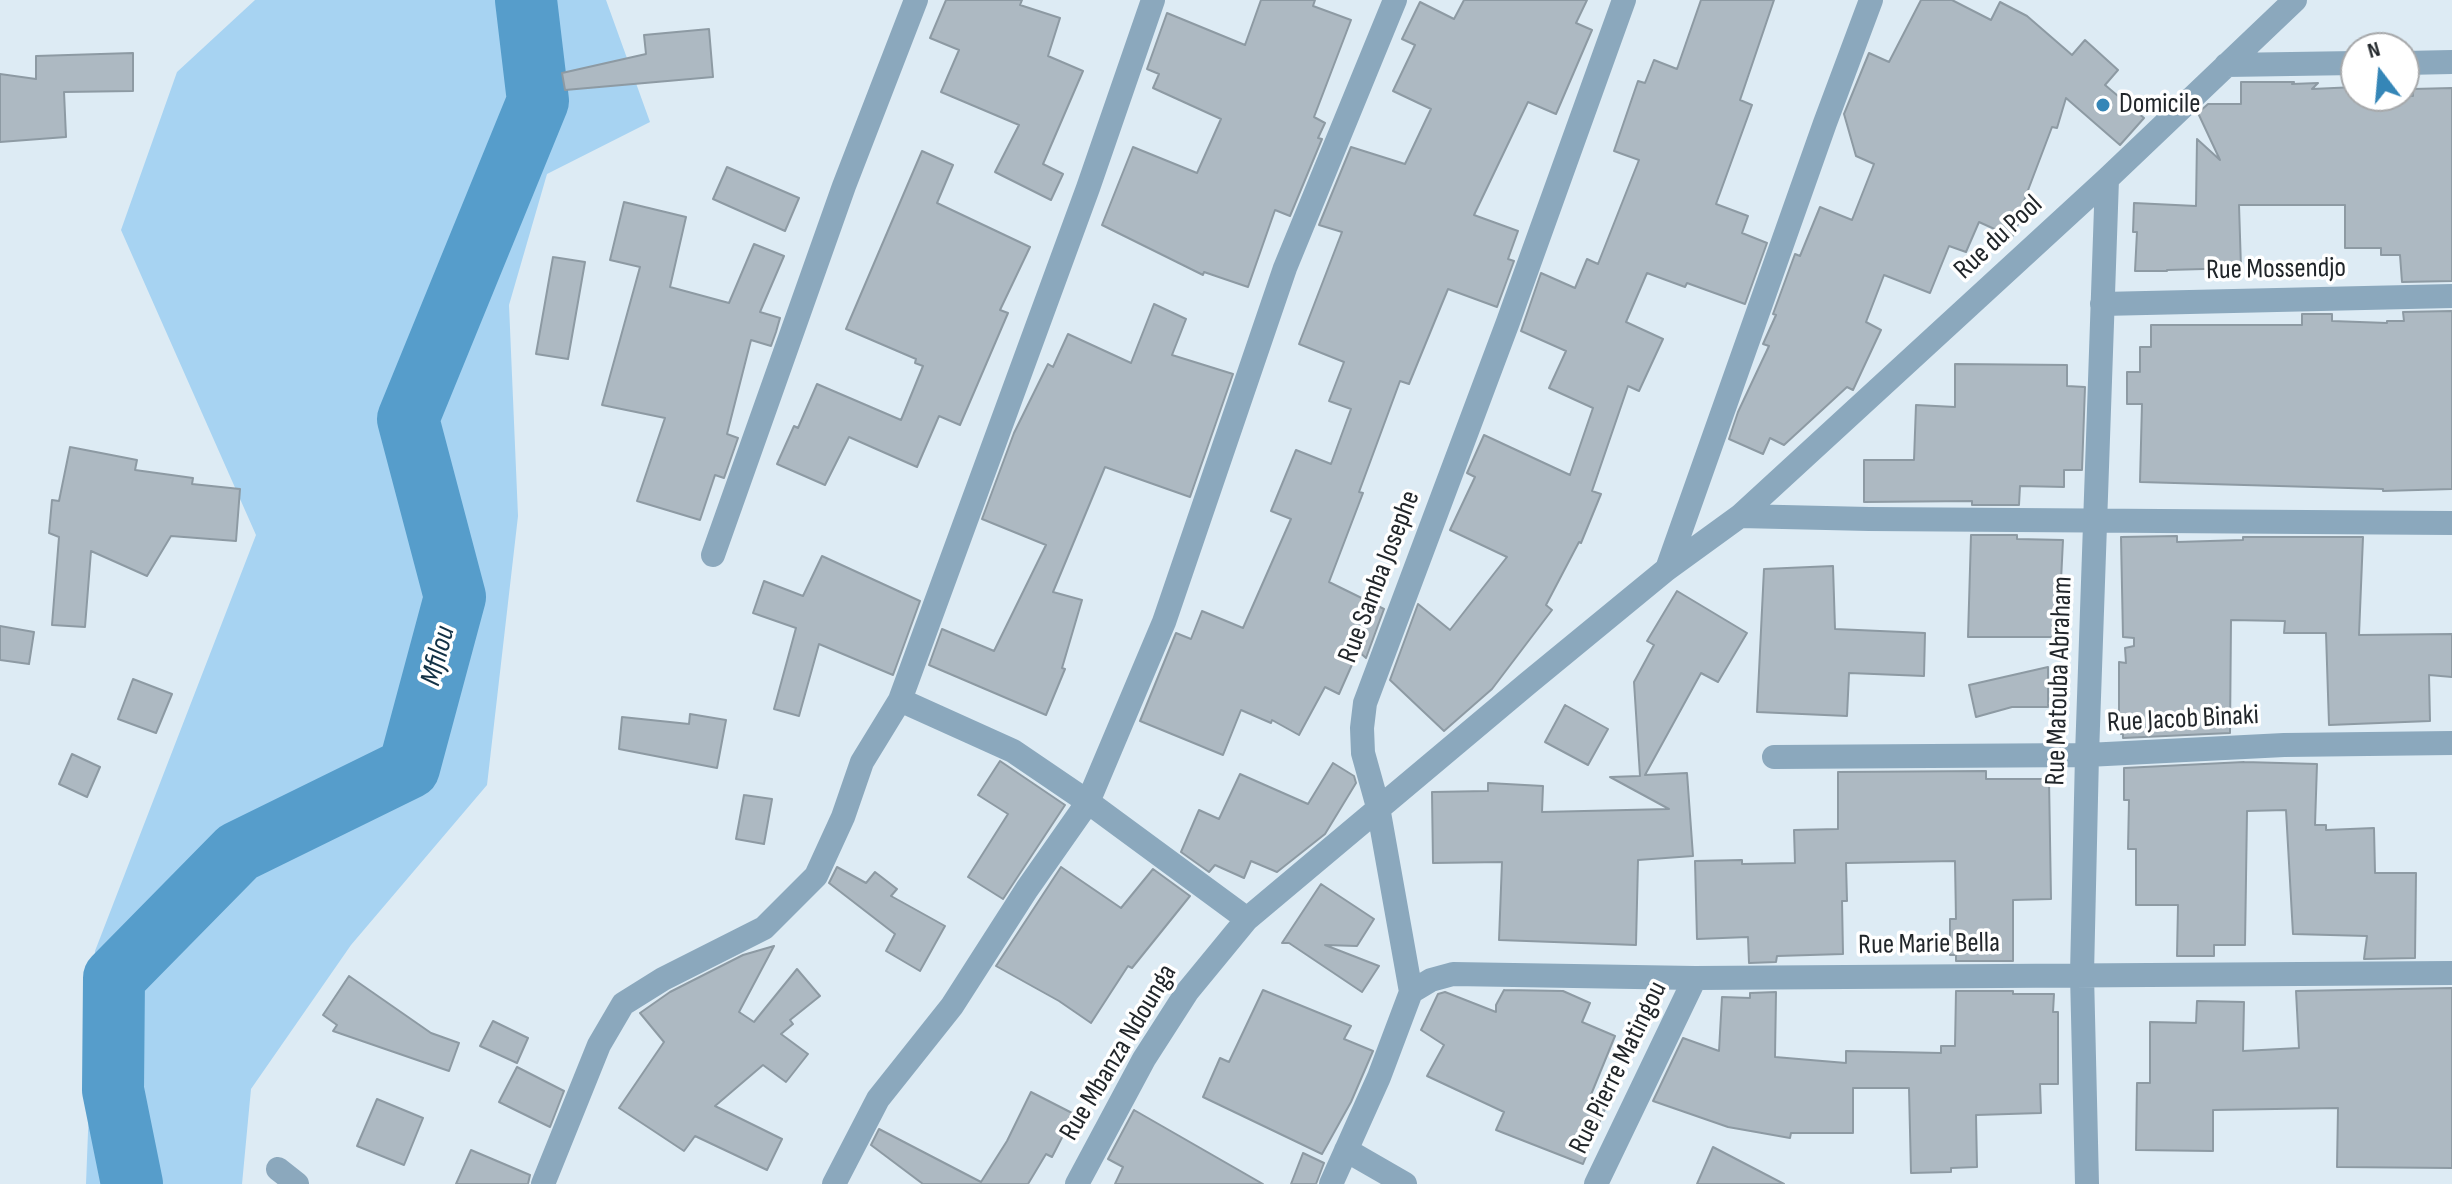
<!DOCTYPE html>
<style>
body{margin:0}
#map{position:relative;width:2452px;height:1184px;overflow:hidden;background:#ddebf4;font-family:"Sofia Sans Condensed",sans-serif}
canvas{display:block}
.north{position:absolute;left:2340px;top:32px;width:80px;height:80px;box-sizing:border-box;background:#fff;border:2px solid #a6a8aa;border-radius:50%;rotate:344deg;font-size:22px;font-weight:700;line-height:32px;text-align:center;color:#21262a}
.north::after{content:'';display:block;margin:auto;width:28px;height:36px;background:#3586b7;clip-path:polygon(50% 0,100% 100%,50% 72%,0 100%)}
</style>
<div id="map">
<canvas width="2452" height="1184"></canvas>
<div class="north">N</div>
</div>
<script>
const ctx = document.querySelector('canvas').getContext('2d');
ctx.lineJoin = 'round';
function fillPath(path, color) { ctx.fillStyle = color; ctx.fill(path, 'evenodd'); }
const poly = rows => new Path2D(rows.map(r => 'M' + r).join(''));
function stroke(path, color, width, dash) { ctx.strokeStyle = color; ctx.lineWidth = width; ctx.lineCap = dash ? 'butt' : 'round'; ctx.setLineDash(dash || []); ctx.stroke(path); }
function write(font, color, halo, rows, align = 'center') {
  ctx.font = font + ' "Sofia Sans Condensed",sans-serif'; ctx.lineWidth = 7; ctx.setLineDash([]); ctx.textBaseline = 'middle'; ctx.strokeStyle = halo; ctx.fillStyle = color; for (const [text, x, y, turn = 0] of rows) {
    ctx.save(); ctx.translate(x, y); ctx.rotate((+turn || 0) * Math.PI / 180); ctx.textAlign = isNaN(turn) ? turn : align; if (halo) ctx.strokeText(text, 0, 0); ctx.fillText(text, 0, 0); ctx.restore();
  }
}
const green = poly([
 [255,0,606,0,650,122,547,174,509,305,518,516,487,785,351,945,251,1089,242,1184,86,1184,95,951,256,535,121,230,177,72]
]);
const river = poly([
 [132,1184,113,1090,114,978,238,852,409,768,455,597,408,419,538,101,526,0]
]);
const building = poly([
 [946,0,1022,0,1020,5,1060,18,1048,56,1083,71,1043,164,1063,174,1051,200,995,172,1019,125,941,92,959,50,930,38,946,0],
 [1261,0,1315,0,1313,6,1351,20,1314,117,1325,123,1318,138,1322,139,1290,216,1275,210,1248,287,1204,272,1203,275,1102,225,1133,147,1197,173,1221,119,1153,88,1159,74,1147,69,1167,13,1245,45,1261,0],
 [1464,0,1587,0,1576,23,1592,30,1556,114,1528,102,1474,215,1518,231,1508,259,1514,261,1497,307,1448,289,1409,384,1400,381,1359,492,1363,493,1329,582,1384,609,1366,658,1358,651,1339,694,1325,687,1299,735,1272,720,1271,723,1241,710,1223,755,1140,721,1176,633,1191,639,1202,611,1243,628,1291,519,1271,511,1296,450,1331,464,1351,409,1329,401,1344,362,1299,344,1342,232,1319,225,1351,147,1405,164,1431,109,1393,91,1415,45,1402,39,1420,2,1454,19,1464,0],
 [1701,0,1774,0,1740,100,1752,105,1716,204,1748,216,1742,233,1767,243,1745,304,1687,283,1685,287,1647,273,1626,322,1663,339,1639,391,1628,386,1592,491,1601,494,1581,543,1579,542,1546,605,1552,610,1492,689,1444,731,1390,680,1418,604,1450,630,1507,557,1450,530,1475,477,1467,473,1484,435,1570,475,1593,408,1549,388,1566,351,1521,331,1541,273,1575,288,1587,259,1598,264,1639,160,1614,151,1638,81,1645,83,1654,60,1677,69,1701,0],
 [1921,0,1952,0,1991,20,2000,2,2027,16,2072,55,2085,40,2118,70,2105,85,2144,118,2120,145,2066,98,2057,128,2052,127,2022,206,2026,208,2012,237,1979,222,1966,252,1949,246,1930,293,1884,275,1866,322,1881,330,1853,390,1847,387,1784,445,1770,438,1763,454,1729,439,1738,412,1769,346,1763,344,1776,315,1773,314,1795,254,1800,256,1820,207,1852,220,1874,164,1856,156,1844,114,1869,53,1889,62,1921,0],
 [709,29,713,77,565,90,562,73,646,54,644,35,709,29],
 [133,53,133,91,64,92,66,137,0,142,0,74,36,79,36,56,133,53],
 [2241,82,2294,82,2292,84,2318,83,2312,89,2356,87,2356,96,2413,96,2413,89,2452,88,2452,281,2402,282,2400,255,2381,255,2381,248,2345,248,2345,205,2239,205,2241,268,2167,270,2167,271,2135,271,2137,232,2133,232,2134,203,2196,206,2197,139,2220,160,2198,113,2208,104,2241,104,2241,82],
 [922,151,953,165,937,203,1030,247,1000,310,1008,313,960,425,939,416,917,467,849,437,825,485,777,464,794,426,798,428,817,384,901,420,923,366,915,363,916,359,846,329,922,151],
 [727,167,799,198,785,231,713,199,727,167],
 [624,202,686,217,670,287,729,303,754,244,784,256,760,312,780,318,776,332,771,346,751,340,727,434,738,438,724,478,715,475,700,520,637,501,665,418,602,405,640,267,610,260,624,202],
 [553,257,585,262,568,359,536,354,553,257],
 [1154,304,1186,319,1172,355,1233,374,1190,497,1105,467,1053,592,1082,600,1062,668,1065,669,1046,715,929,665,942,629,994,651,1046,545,982,519,1014,433,1048,364,1053,367,1068,334,1131,363,1154,304],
 [2452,311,2452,489,2383,491,2383,489,2140,482,2142,404,2127,404,2127,372,2140,372,2140,347,2151,347,2151,325,2302,325,2302,314,2332,314,2332,321,2387,323,2387,321,2404,321,2403,312,2452,311],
 [1955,364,2067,365,2067,386,2085,387,2082,470,2064,470,2064,487,2020,486,2019,505,1972,505,1972,501,1864,502,1864,460,1914,460,1916,405,1955,407,1955,364],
 [70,447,137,460,135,470,193,478,192,484,240,489,236,541,171,536,147,576,91,551,85,627,52,625,59,537,49,533,52,500,59,501,70,447],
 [1971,535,2017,535,2017,539,2063,540,2060,601,2067,601,2067,637,1968,637,1971,535],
 [2177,536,2177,542,2243,540,2243,537,2363,537,2359,635,2452,634,2452,677,2429,675,2430,721,2329,725,2326,633,2284,633,2285,621,2231,620,2230,733,2123,738,2123,733,2121,734,2119,711,2119,662,2126,663,2125,648,2134,646,2134,638,2123,637,2121,537,2177,536],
 [822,556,920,601,893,675,819,644,799,716,774,709,796,628,753,613,764,581,803,596,822,556],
 [1833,566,1835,629,1925,633,1924,676,1849,673,1847,716,1757,712,1764,569,1833,566],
 [1677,591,1747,633,1718,682,1701,673,1645,775,1687,773,1693,856,1638,860,1636,945,1499,940,1502,862,1433,863,1432,792,1488,791,1488,783,1543,786,1542,812,1669,809,1610,777,1640,776,1634,682,1654,645,1647,641,1677,591],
 [0,626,34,632,29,664,0,660,0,626],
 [2048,667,2048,707,2012,707,1976,717,1969,685,2048,667],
 [133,679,172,694,156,733,118,719,133,679],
 [1565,705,1608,729,1588,765,1545,742,1565,705],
 [690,714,726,720,717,768,619,749,622,717,689,724,690,714],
 [72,754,100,767,87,797,59,784,72,754],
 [1000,761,1065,805,1003,899,968,877,1008,814,978,795,1000,761],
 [2244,762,2317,764,2315,825,2326,825,2326,830,2374,828,2375,873,2416,873,2415,958,2364,959,2367,936,2293,934,2286,810,2247,811,2245,945,2214,945,2214,956,2177,956,2178,905,2136,905,2136,849,2128,849,2129,800,2124,800,2124,768,2244,762],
 [1333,763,1354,776,1356,783,1325,834,1277,872,1251,861,1244,878,1215,865,1209,872,1181,852,1199,810,1219,819,1240,774,1308,804,1333,763],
 [1986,771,1986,779,2049,779,2051,899,2013,900,2013,961,1956,961,1956,955,1950,955,1950,919,1956,919,1955,861,1846,863,1847,901,1842,901,1843,954,1777,956,1776,962,1749,963,1748,937,1697,939,1695,861,1742,860,1742,864,1795,863,1794,830,1838,829,1838,772,1986,771],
 [744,795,772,799,764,844,736,839,744,795],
 [837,867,866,883,875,872,897,889,891,896,945,926,920,971,886,951,895,934,829,883,837,867],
 [1061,867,1121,908,1153,869,1190,896,1132,968,1128,966,1091,1023,1059,1001,996,966,1061,867],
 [1321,884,1374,919,1357,946,1325,945,1379,966,1362,992,1289,943,1282,943,1321,884],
 [774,946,739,1012,754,1022,797,969,820,996,790,1020,793,1024,781,1034,808,1054,786,1082,763,1065,715,1106,782,1139,767,1170,695,1136,684,1151,619,1108,664,1042,640,1013,670,992,743,955,774,946],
 [349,976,431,1033,459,1043,449,1071,333,1031,337,1025,323,1015,349,976],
 [2452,988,2452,1168,2337,1167,2338,1108,2213,1110,2213,1151,2136,1150,2137,1083,2150,1083,2150,1022,2196,1023,2197,1001,2244,1002,2243,1051,2299,1048,2296,991,2452,988],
 [1263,990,1351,1026,1344,1039,1373,1051,1351,1102,1322,1154,1203,1097,1220,1058,1229,1062,1263,990],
 [1504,990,1563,991,1590,1003,1582,1022,1615,1036,1588,1102,1605,1109,1583,1164,1496,1130,1504,1112,1427,1076,1444,1045,1421,1030,1438,994,1445,992,1496,1012,1496,1005,1504,990],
 [1956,991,2013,991,2013,994,2054,994,2053,1012,2058,1012,2058,1084,2040,1084,2041,1113,1976,1115,1977,1167,1951,1168,1951,1172,1911,1173,1909,1088,1853,1088,1853,1133,1791,1133,1790,1138,1728,1127,1653,1101,1683,1038,1719,1051,1722,997,1750,998,1750,993,1776,992,1775,1057,1846,1063,1846,1051,1941,1053,1941,1046,1955,1046,1956,991],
 [493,1021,528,1038,517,1063,480,1046,493,1021],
 [517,1067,564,1091,550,1127,499,1102,517,1067],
 [1031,1092,1074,1114,1052,1157,1046,1154,1028,1184,923,1184,871,1145,879,1129,981,1182,1007,1141,1031,1092],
 [377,1099,423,1118,404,1165,357,1146,377,1099],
 [1134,1110,1263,1184,1115,1184,1123,1167,1108,1159,1134,1110],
 [1713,1147,1784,1184,1697,1184,1713,1147],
 [471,1150,530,1175,528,1184,456,1184,471,1150],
 [1303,1153,1324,1163,1316,1184,1291,1184,1303,1153]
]);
const street = poly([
 [2404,63,2452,62],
 [2226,65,2356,63],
 [2102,304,2452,296],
 [1740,516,1869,519,2452,523],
 [713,555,844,186,916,0],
 [1667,569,1825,123,1871,0],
 [900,700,1013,751,1088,802,1247,919],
 [1774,757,2087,755,2284,745,2452,743],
 [1411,992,1431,980,1453,974,1695,978,2452,973],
 [1346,1150,1405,1184],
 [278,1169,297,1184],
 [543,1184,599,1045,623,1004,663,979,764,928,816,876,843,817,862,762,900,700,1088,188,1153,0],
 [834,1184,878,1099,952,1006,1027,889,1088,802,1164,622,1285,268,1395,0],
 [1077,1184,1144,1059,1187,992,1247,919,1527,684,1667,569,1740,516,2107,179,2295,0],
 [1331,1184,1379,1077,1411,992,1378,807,1363,753,1362,728,1365,703,1508,322,1624,0],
 [1596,1184,1695,978],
 [2087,1184,2082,974,2087,755,2107,179]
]);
const markers = [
 [2103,105,8,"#3586b7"]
];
const poiNames = [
 ["Domicile",2119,105]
];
const streetNames = [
 ["Rue du Pool",1999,238,-43],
 ["Rue Mossendjo",2276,270,-1],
 ["Rue Samba Josephe",1380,577,-69],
 ["Rue Matouba Abraham",2060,681,-88],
 ["Rue Jacob Binaki",2183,720,-3],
 ["Rue Marie Bella",1929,945,-1],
 ["Rue Mbanza Ndounga",1119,1053,-59],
 ["Rue Pierre Matingou",1619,1068,-64]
];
const waterNames = [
 ["Mfilou",439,656,-75]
];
fillPath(green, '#a7d3f2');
stroke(river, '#569dcb', 62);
fillPath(building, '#adb9c2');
stroke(building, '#8d9aa3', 2);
stroke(street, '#8ba8bd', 24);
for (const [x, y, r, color] of markers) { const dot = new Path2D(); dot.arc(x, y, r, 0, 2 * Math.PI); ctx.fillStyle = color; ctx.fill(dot); stroke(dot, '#fff', 3); }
write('28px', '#21262a', '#fff', poiNames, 'left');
write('28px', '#21262a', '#fff', streetNames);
write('italic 30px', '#123145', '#fff', waterNames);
</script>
